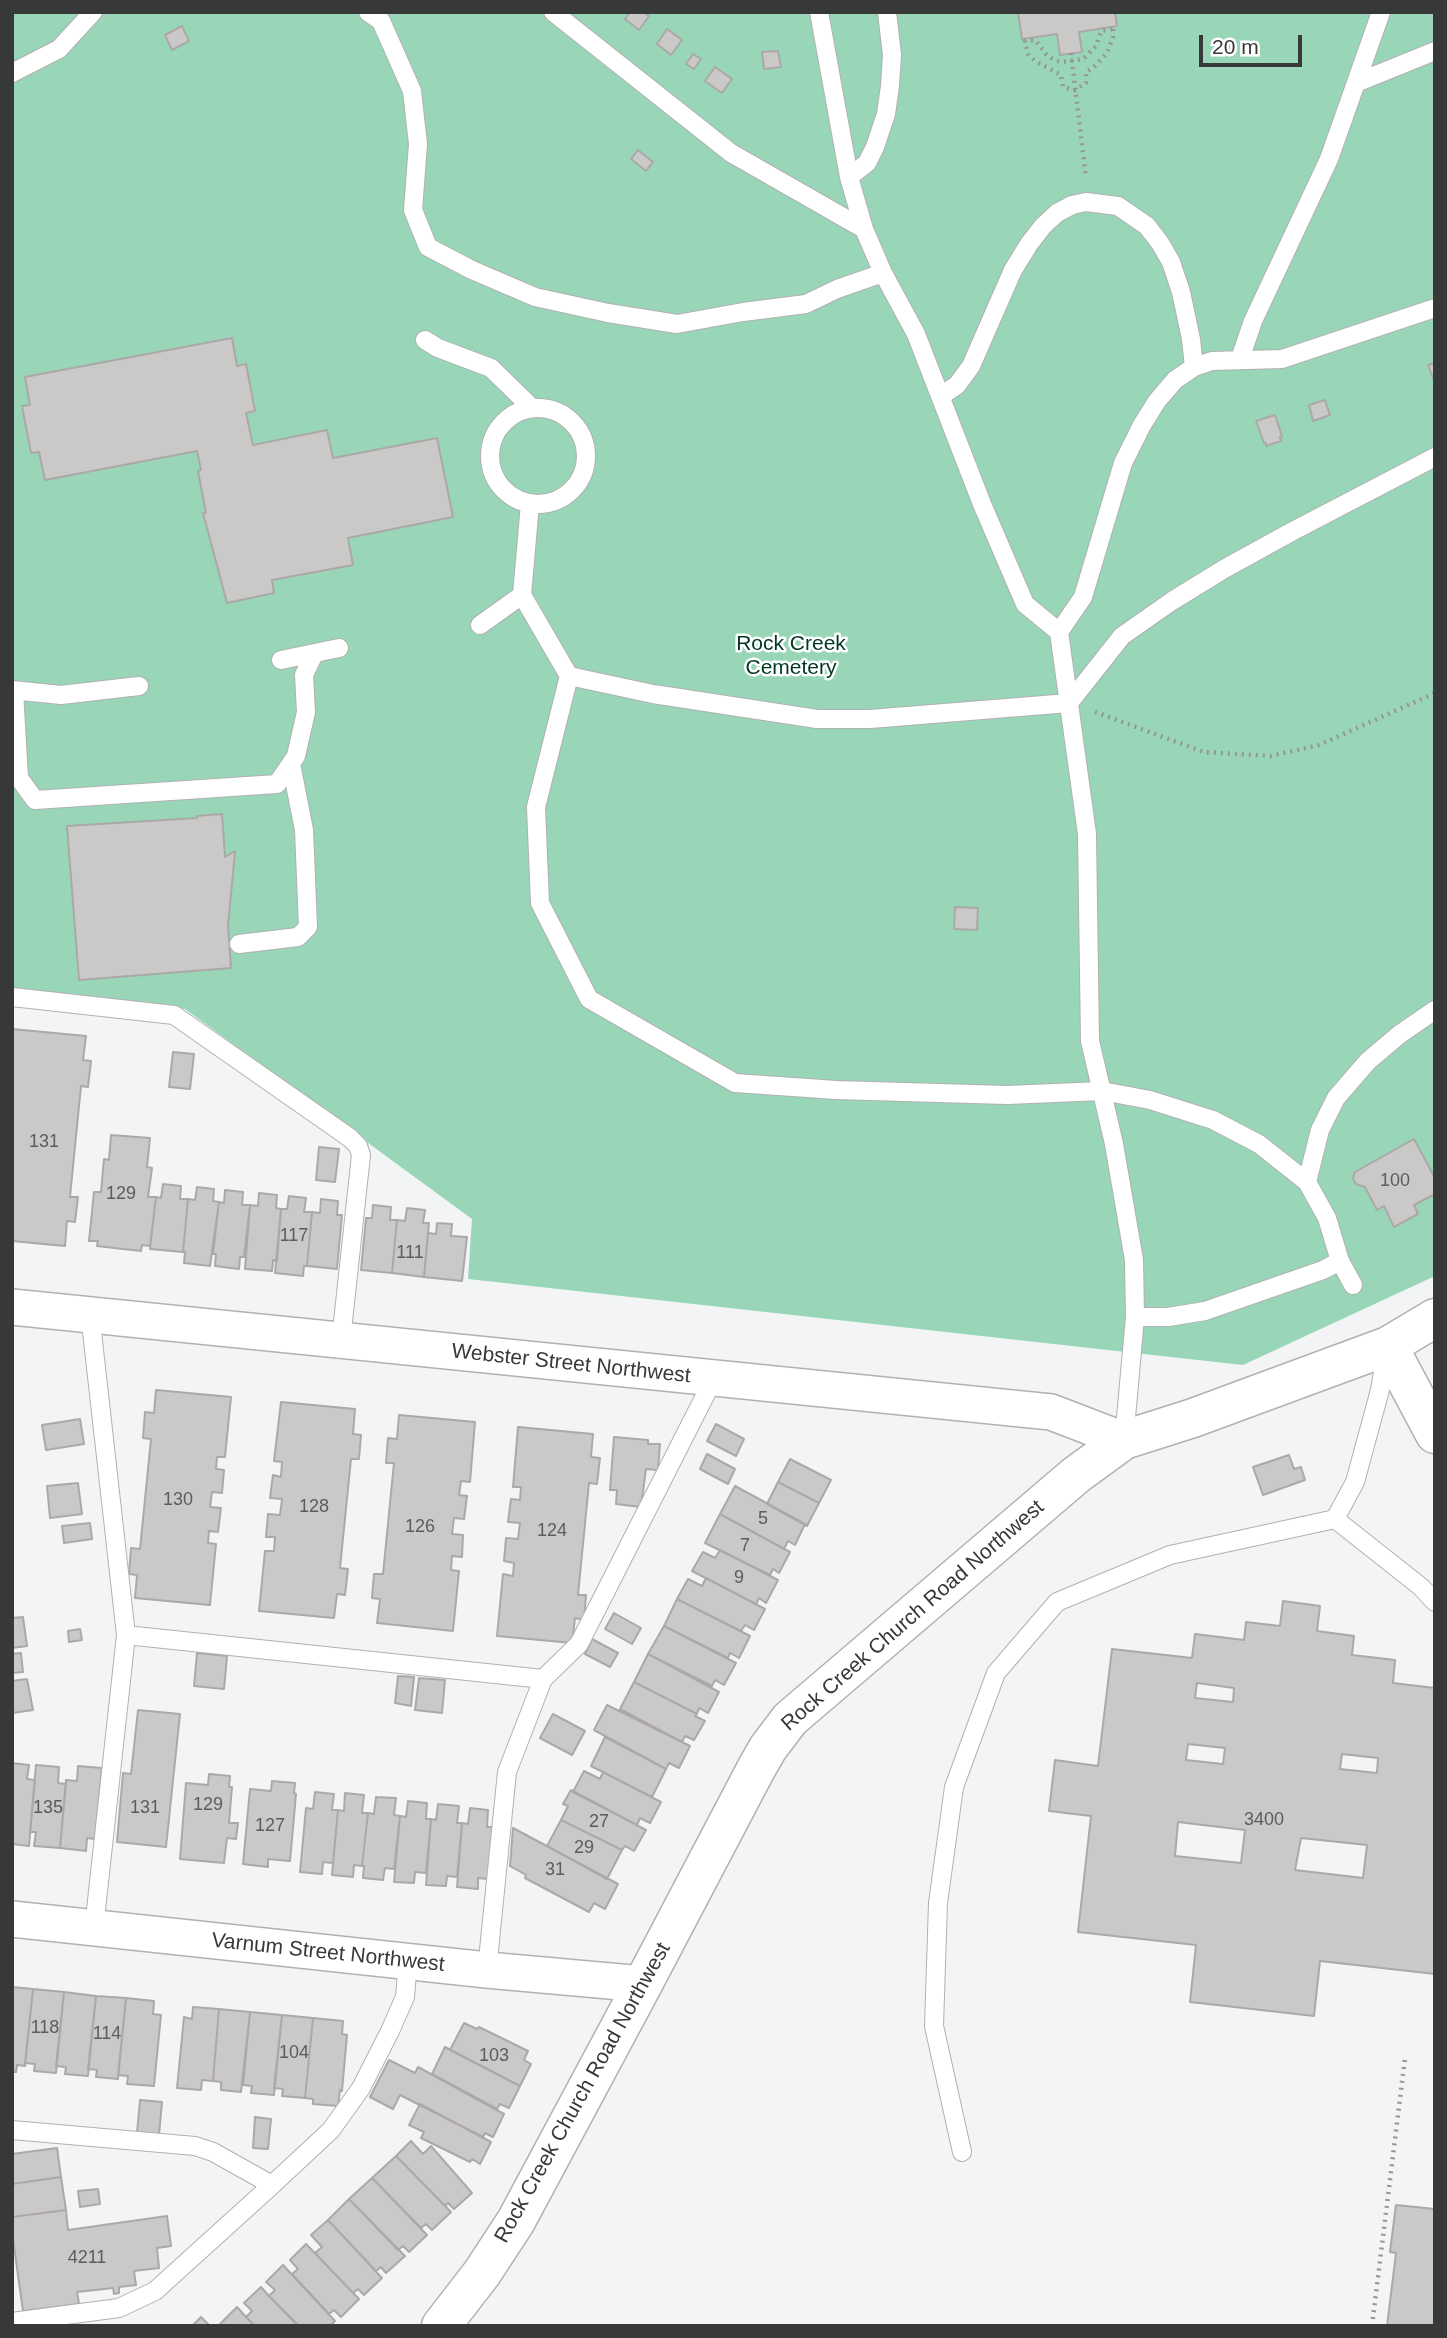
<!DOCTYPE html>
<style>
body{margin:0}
#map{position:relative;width:1447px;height:2338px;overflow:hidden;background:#f3f4f6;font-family:Helvetica,sans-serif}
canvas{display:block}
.frame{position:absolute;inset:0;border:14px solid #373838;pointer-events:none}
.scale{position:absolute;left:1199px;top:35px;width:103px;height:32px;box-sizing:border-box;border:4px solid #373838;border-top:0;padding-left:9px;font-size:21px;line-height:24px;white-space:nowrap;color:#373838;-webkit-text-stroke:5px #fff;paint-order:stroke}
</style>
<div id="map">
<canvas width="1447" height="2338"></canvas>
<div class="frame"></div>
<div class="scale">20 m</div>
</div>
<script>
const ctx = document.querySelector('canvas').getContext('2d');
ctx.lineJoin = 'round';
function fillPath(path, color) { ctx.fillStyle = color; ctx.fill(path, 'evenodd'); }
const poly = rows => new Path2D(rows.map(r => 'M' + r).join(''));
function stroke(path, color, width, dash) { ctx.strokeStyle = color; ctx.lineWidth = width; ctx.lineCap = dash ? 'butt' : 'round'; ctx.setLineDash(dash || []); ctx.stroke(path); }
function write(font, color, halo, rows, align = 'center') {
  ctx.font = font + ' Helvetica,sans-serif'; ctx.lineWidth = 5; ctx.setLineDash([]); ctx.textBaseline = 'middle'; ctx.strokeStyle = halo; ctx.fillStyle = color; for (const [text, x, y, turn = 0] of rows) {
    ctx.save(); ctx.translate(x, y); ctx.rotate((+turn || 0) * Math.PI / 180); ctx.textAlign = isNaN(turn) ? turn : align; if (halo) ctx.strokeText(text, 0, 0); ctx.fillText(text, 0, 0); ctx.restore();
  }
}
const green = poly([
 [12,12,1435,12,1435,1276,1243,1365,468,1279,472,1219,185,1009,12,989]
]);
const building = poly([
 [630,12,644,12,649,16,639,30,625,19,630,12],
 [1018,12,1115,12,1117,26,1079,32,1082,52,1060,55,1057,34,1022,39,1018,12],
 [182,26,189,41,172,50,165,35,182,26],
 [667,29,682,40,671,55,657,44,667,29],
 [778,51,781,67,764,69,762,52,778,51],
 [693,54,701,59,694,69,686,64,693,54],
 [715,67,732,79,722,93,705,81,715,67],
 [638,150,653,162,646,171,631,159,638,150],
 [232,338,237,366,246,364,255,411,246,413,253,445,327,430,333,458,437,438,453,517,348,538,353,565,272,580,274,593,227,603,203,513,206,513,198,471,201,470,197,451,45,480,39,452,31,453,22,406,30,405,25,377,232,338],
 [1435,363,1435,383,1428,365,1435,363],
 [1325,400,1330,415,1313,421,1309,405,1325,400],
 [1275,415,1282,436,1280,437,1281,441,1266,446,1266,443,1264,443,1256,421,1275,415],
 [222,814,225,857,235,851,228,926,231,968,79,980,67,826,197,818,197,816,222,814],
 [955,907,978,908,977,930,954,929,955,907],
 [12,1029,86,1036,83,1060,91,1061,88,1087,81,1086,70,1197,78,1197,75,1222,67,1221,65,1246,12,1241,12,1029],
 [173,1052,194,1054,190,1089,169,1087,173,1052],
 [111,1135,150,1138,147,1167,152,1168,148,1197,156,1197,150,1246,142,1245,141,1251,97,1246,98,1241,89,1241,94,1192,101,1192,104,1159,109,1160,111,1135],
 [1414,1139,1435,1178,1435,1194,1414,1205,1418,1214,1394,1227,1384,1206,1377,1210,1365,1187,1356,1184,1353,1179,1355,1172,1414,1139],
 [319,1147,339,1149,335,1182,316,1180,319,1147],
 [163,1184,181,1186,180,1199,188,1199,183,1252,150,1249,156,1197,161,1198,163,1184],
 [197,1187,214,1189,213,1201,219,1202,210,1266,184,1263,185,1252,183,1252,188,1199,195,1200,197,1187],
 [225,1190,243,1192,242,1205,250,1205,244,1257,240,1257,239,1269,215,1266,216,1254,213,1254,219,1202,224,1203,225,1190],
 [259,1193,277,1195,276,1208,281,1209,277,1261,273,1260,272,1271,245,1269,250,1205,258,1206,259,1193],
 [289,1196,306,1198,304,1212,312,1212,307,1266,304,1266,303,1276,275,1273,281,1209,287,1209,289,1196],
 [321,1199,338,1201,337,1215,342,1215,337,1269,307,1266,312,1212,320,1213,321,1199],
 [373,1205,391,1207,390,1220,397,1220,392,1273,361,1270,366,1218,372,1218,373,1205],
 [407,1208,425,1210,423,1223,429,1223,424,1277,392,1273,397,1220,405,1221,407,1208],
 [437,1223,452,1224,451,1236,467,1237,462,1281,424,1277,428,1233,436,1234,437,1223],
 [156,1390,231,1397,225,1457,217,1457,216,1469,224,1470,222,1493,212,1492,210,1507,221,1508,218,1532,209,1531,208,1543,216,1544,210,1605,135,1598,137,1575,129,1574,131,1548,140,1549,151,1439,143,1438,145,1412,154,1413,156,1390],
 [281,1402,355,1409,353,1434,361,1435,359,1459,351,1459,340,1568,348,1569,345,1595,337,1594,334,1618,259,1611,265,1551,274,1551,275,1537,266,1537,268,1514,280,1515,282,1499,270,1498,273,1475,281,1477,282,1462,274,1461,281,1402],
 [399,1415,475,1422,470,1482,461,1481,459,1495,467,1496,464,1519,454,1518,452,1534,463,1535,462,1557,452,1556,451,1570,459,1571,453,1631,377,1623,380,1599,372,1598,374,1574,383,1574,394,1463,386,1463,388,1438,397,1439,399,1415],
 [80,1419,84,1444,46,1450,42,1425,80,1419],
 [716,1424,744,1439,736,1456,707,1441,716,1424],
 [518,1427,593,1434,591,1457,600,1458,597,1484,589,1483,578,1595,586,1595,584,1620,575,1618,572,1643,497,1636,503,1574,513,1576,514,1563,504,1561,506,1538,518,1539,520,1523,508,1522,511,1499,520,1500,521,1487,513,1487,518,1427],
 [614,1437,648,1440,648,1444,660,1444,658,1470,646,1469,641,1507,616,1504,617,1490,610,1490,614,1437],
 [707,1454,735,1469,728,1484,700,1469,707,1454],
 [1289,1455,1294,1469,1301,1467,1305,1480,1263,1495,1253,1467,1289,1455],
 [790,1459,831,1480,819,1503,778,1482,790,1459],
 [778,1482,819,1503,807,1526,767,1504,778,1482],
 [78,1483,82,1514,50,1518,47,1486,78,1483],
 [735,1486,805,1524,795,1545,788,1541,784,1549,720,1514,735,1486],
 [720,1514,790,1552,779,1573,773,1569,770,1575,705,1543,720,1514],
 [90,1523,92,1539,64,1543,62,1526,90,1523],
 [720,1550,778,1580,766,1603,759,1598,756,1604,692,1571,703,1552,715,1558,720,1550],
 [706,1578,765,1609,754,1630,745,1625,741,1631,677,1599,688,1579,702,1586,706,1578],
 [677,1599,750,1636,739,1658,730,1653,728,1658,664,1626,677,1599],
 [1283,1601,1320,1606,1317,1631,1354,1636,1352,1655,1395,1660,1393,1683,1435,1688,1435,1974,1320,1961,1314,2016,1190,2002,1196,1945,1078,1932,1091,1816,1049,1811,1055,1760,1098,1766,1112,1649,1192,1658,1195,1634,1244,1640,1246,1622,1280,1626,1283,1601],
 [1197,1683,1234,1688,1233,1702,1195,1698,1197,1683],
 [1188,1744,1225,1748,1223,1764,1186,1760,1188,1744],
 [1342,1754,1378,1758,1377,1773,1340,1769,1342,1754],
 [1178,1822,1245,1830,1241,1863,1175,1856,1178,1822],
 [1301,1838,1367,1845,1363,1878,1295,1870,1301,1838],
 [614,1613,641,1628,632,1644,605,1629,614,1613],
 [23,1617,27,1646,12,1648,12,1618,23,1617],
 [664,1626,736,1663,724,1685,715,1680,712,1686,648,1654,664,1626],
 [80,1629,82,1640,69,1642,68,1631,80,1629],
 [592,1639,618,1653,610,1667,585,1654,592,1639],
 [21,1653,23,1672,12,1673,12,1654,21,1653],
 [197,1653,227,1656,224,1689,194,1686,197,1653],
 [648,1654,719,1692,708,1713,699,1708,697,1714,634,1682,648,1654],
 [398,1676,414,1677,411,1706,395,1703,398,1676],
 [419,1678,445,1680,442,1713,415,1710,419,1678],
 [27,1679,33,1710,12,1713,12,1681,27,1679],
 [634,1682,697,1714,695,1716,705,1721,694,1740,685,1736,682,1742,620,1709,634,1682],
 [607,1705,690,1746,679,1768,669,1763,666,1769,594,1730,607,1705],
 [138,1710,180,1714,166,1847,117,1842,123,1773,131,1774,138,1710],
 [553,1714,585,1731,572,1755,540,1738,553,1714],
 [605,1737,666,1769,652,1797,591,1766,605,1737],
 [12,1763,29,1765,27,1779,35,1780,29,1846,12,1844,12,1763],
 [36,1765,59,1767,58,1783,66,1784,60,1848,34,1846,36,1832,30,1832,36,1765],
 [78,1766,102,1768,95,1839,87,1838,86,1851,60,1848,66,1780,77,1781,78,1766],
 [584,1771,600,1779,603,1772,661,1802,650,1823,640,1818,637,1825,573,1792,584,1771],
 [209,1774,230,1776,229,1787,232,1787,229,1823,238,1823,236,1839,227,1838,224,1863,180,1859,186,1783,208,1785,209,1774],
 [272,1781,295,1783,294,1793,296,1794,290,1861,268,1859,268,1867,243,1864,250,1789,271,1791,272,1781],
 [571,1790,646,1830,634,1851,625,1846,622,1850,561,1820,568,1806,563,1804,571,1790],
 [315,1792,334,1794,332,1810,338,1810,333,1863,323,1862,322,1874,300,1872,306,1808,313,1809,315,1792],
 [345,1793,364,1795,362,1813,368,1813,362,1866,354,1865,353,1877,332,1875,338,1810,344,1811,345,1793],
 [376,1797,396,1798,394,1815,400,1816,394,1869,385,1868,383,1880,363,1878,364,1866,362,1866,368,1813,374,1814,376,1797],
 [408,1801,427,1803,426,1819,431,1819,426,1873,415,1872,414,1883,394,1882,400,1816,406,1817,408,1801],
 [438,1804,459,1806,457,1823,462,1823,457,1877,447,1876,446,1886,426,1885,431,1819,436,1820,438,1804],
 [470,1808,488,1810,487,1827,493,1827,488,1879,478,1878,478,1889,457,1887,462,1823,468,1824,470,1808],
 [561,1820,622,1850,607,1879,547,1846,561,1820],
 [513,1828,618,1884,605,1909,594,1903,589,1912,525,1878,526,1875,510,1866,513,1828],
 [12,1987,33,1989,25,2066,17,2065,16,2072,12,2072,12,1987],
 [33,1989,64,1992,56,2073,34,2071,35,2064,25,2063,33,1989],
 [64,1992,96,1996,88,2076,65,2074,66,2067,56,2066,64,1992],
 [96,1996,126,1998,118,2079,96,2077,97,2070,88,2069,96,1996],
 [126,1998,154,2001,153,2014,161,2015,154,2086,127,2084,128,2076,118,2075,126,1998],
 [193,2007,219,2009,213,2081,202,2080,201,2090,177,2088,184,2017,192,2019,193,2007],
 [219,2009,250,2012,241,2092,221,2090,221,2082,213,2081,219,2009],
 [250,2012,282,2015,274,2095,251,2093,252,2086,243,2085,250,2012],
 [282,2015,313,2018,305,2098,282,2096,283,2089,274,2088,282,2015],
 [313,2018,343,2021,342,2034,347,2035,342,2091,340,2090,338,2106,313,2104,313,2099,305,2098,313,2018],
 [464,2023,477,2029,479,2027,528,2051,524,2060,531,2064,520,2086,450,2050,464,2023],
 [445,2047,520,2086,509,2108,500,2104,497,2109,432,2074,445,2047],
 [389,2060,415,2073,418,2067,504,2114,493,2137,485,2133,483,2137,400,2095,393,2109,370,2097,389,2060],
 [140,2100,162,2102,159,2135,137,2133,140,2100],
 [420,2104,491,2142,480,2164,472,2159,470,2162,421,2138,424,2132,409,2125,420,2104],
 [255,2117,271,2119,268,2149,253,2148,255,2117],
 [411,2141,423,2154,431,2146,472,2193,454,2209,448,2203,445,2206,396,2156,411,2141],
 [57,2148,61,2177,12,2184,12,2154,57,2148],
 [396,2156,451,2212,432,2230,426,2224,421,2228,372,2178,396,2156],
 [61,2177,66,2210,12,2217,12,2184,61,2177],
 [372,2178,427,2235,409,2252,403,2246,398,2250,349,2199,372,2178],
 [98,2189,100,2204,80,2207,78,2191,98,2189],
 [349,2199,405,2256,386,2273,381,2267,376,2271,328,2220,349,2199],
 [1396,2205,1435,2209,1435,2326,1387,2326,1396,2253,1390,2252,1396,2205],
 [66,2210,68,2230,167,2216,171,2246,157,2248,159,2268,134,2271,136,2285,119,2287,119,2293,114,2294,113,2288,77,2292,79,2304,23,2311,12,2232,12,2217,66,2210],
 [328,2220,382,2278,364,2295,358,2289,353,2293,315,2253,322,2247,311,2235,328,2220],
 [306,2244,359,2299,341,2317,334,2310,329,2314,292,2274,298,2269,290,2260,306,2244],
 [283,2265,335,2321,330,2326,299,2326,269,2296,275,2290,266,2282,283,2265],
 [261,2287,269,2296,298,2326,255,2326,246,2317,252,2311,244,2303,261,2287],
 [237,2307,246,2317,255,2326,221,2326,220,2324,237,2307],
 [201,2317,210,2326,192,2326,201,2317]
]);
const path = poly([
 [1113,29,1113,37,1107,53,1094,67,1086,72,1086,83,1075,90,1063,87,1061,75,1035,61,1028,54,1026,46,1025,41,1035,40,1046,54,1054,60,1062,62,1083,59,1096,46,1101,31,1113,29],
 [1071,53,1086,178],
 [1095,712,1204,752,1271,756,1319,745,1435,693],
 [1372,2326,1405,2058]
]);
const lane = poly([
 [368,12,381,21,412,91,418,144,413,210,428,247,472,270,535,297,608,313,677,324,743,312,806,304,837,289,883,273],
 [553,12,731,153,864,229],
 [819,12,849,177,864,229,883,273,916,334,982,504,1025,604,1059,632,1087,834,1090,1041,1114,1144,1134,1260,1135,1317,1124,1440],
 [12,73,59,49,93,12],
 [1356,83,1435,51],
 [849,177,867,163,875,147,886,114,890,86,892,55,887,12],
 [425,340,438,348,491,368,531,407],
 [1240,359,1253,321,1329,159,1381,12],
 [941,396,957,385,971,366,1013,270,1029,244,1043,226,1057,213,1072,205,1086,202,1118,206,1147,226,1160,243,1171,262,1181,292,1191,339,1194,367],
 '490 456a48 48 0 1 1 96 0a48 48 0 1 1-96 0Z',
 [530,504,522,595,569,676,653,694,817,719,870,719,1069,703,1122,636,1172,601,1224,569,1293,531,1435,457],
 [480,625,522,595],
 [1059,632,1083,597,1123,463,1142,425,1157,401,1175,380,1194,367,1212,361,1282,359,1435,308],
 [281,660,339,648],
 [569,676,536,807,540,903,589,999,735,1083,836,1090,1007,1095,1102,1091,1150,1100,1213,1120,1259,1144,1307,1182,1327,1218,1340,1261,1353,1285],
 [12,690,61,695,139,686],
 [14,691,19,778,35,800,277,784,296,756,306,712,304,675,314,654],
 [239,944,298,937,308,927,304,830,291,764],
 [12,997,174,1015,350,1138,358,1146,361,1155,341,1340],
 [1307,1182,1320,1130,1336,1098,1368,1061,1400,1034,1435,1010],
 [90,1314,126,1635,94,1928],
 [1135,1317,1168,1317,1205,1311,1323,1270,1340,1261],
 [1335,1519,1421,1587,1435,1602],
 [126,1635,543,1679,507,1772,487,1970],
 [543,1679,579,1644,714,1378],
 [12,2130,195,2146,213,2152,272,2185],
 [962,2152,934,2026,938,1903,954,1787,996,1673,1057,1602,1170,1555,1335,1519,1355,1482,1380,1390,1386,1354],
 [12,2322,119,2308,155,2291,272,2185,331,2130,361,2088,390,2031,405,1997,408,1961]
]);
const street = poly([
 [12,1307,1051,1412,1124,1440],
 [12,1919,487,1970,643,1984]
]);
const secondary = poly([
 [1388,1346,1435,1434],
 [441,2326,482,2273,516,2221,643,1984,756,1769,768,1748,790,1719,1076,1475,1124,1440,1193,1418,1388,1346,1435,1318]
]);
const numberNames = [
 ["131",44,1142],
 ["100",1395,1181],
 ["129",121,1194],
 ["117",294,1236],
 ["111",410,1253],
 ["130",178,1500],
 ["128",314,1507],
 ["5",763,1519],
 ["126",420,1527],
 ["124",552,1531],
 ["7",745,1546],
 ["9",739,1578],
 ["129",208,1805],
 ["135",48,1808],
 ["131",145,1808],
 ["3400",1264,1820],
 ["27",599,1822],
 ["127",270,1826],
 ["29",584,1848],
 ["31",555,1870],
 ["118",45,2028],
 ["114",107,2034],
 ["104",294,2053],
 ["103",494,2056],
 ["4211",87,2258]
];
const parkNames = [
 ["Rock Creek",791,644],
 ["Cemetery",791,668]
];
const streetNames = [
 ["Webster Street Northwest",571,1364,6],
 ["Rock Creek Church Road Northwest",913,1616,-41],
 ["Varnum Street Northwest",328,1953,6],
 ["Rock Creek Church Road Northwest",583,2093,-61]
];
fillPath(green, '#99d6b8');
fillPath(building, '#cbc9c8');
stroke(building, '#aba9a8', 2);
stroke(lane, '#b0b1b3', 20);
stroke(street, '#b0b1b3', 38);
stroke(secondary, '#b0b1b3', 41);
stroke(path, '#959697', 4.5, [2, 5]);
stroke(lane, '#fff', 18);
stroke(street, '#fff', 35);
stroke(secondary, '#fff', 38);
write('18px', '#5c5c5c', null, numberNames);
write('21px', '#003723', '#fff', parkNames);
write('21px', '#373838', '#fff', streetNames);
</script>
